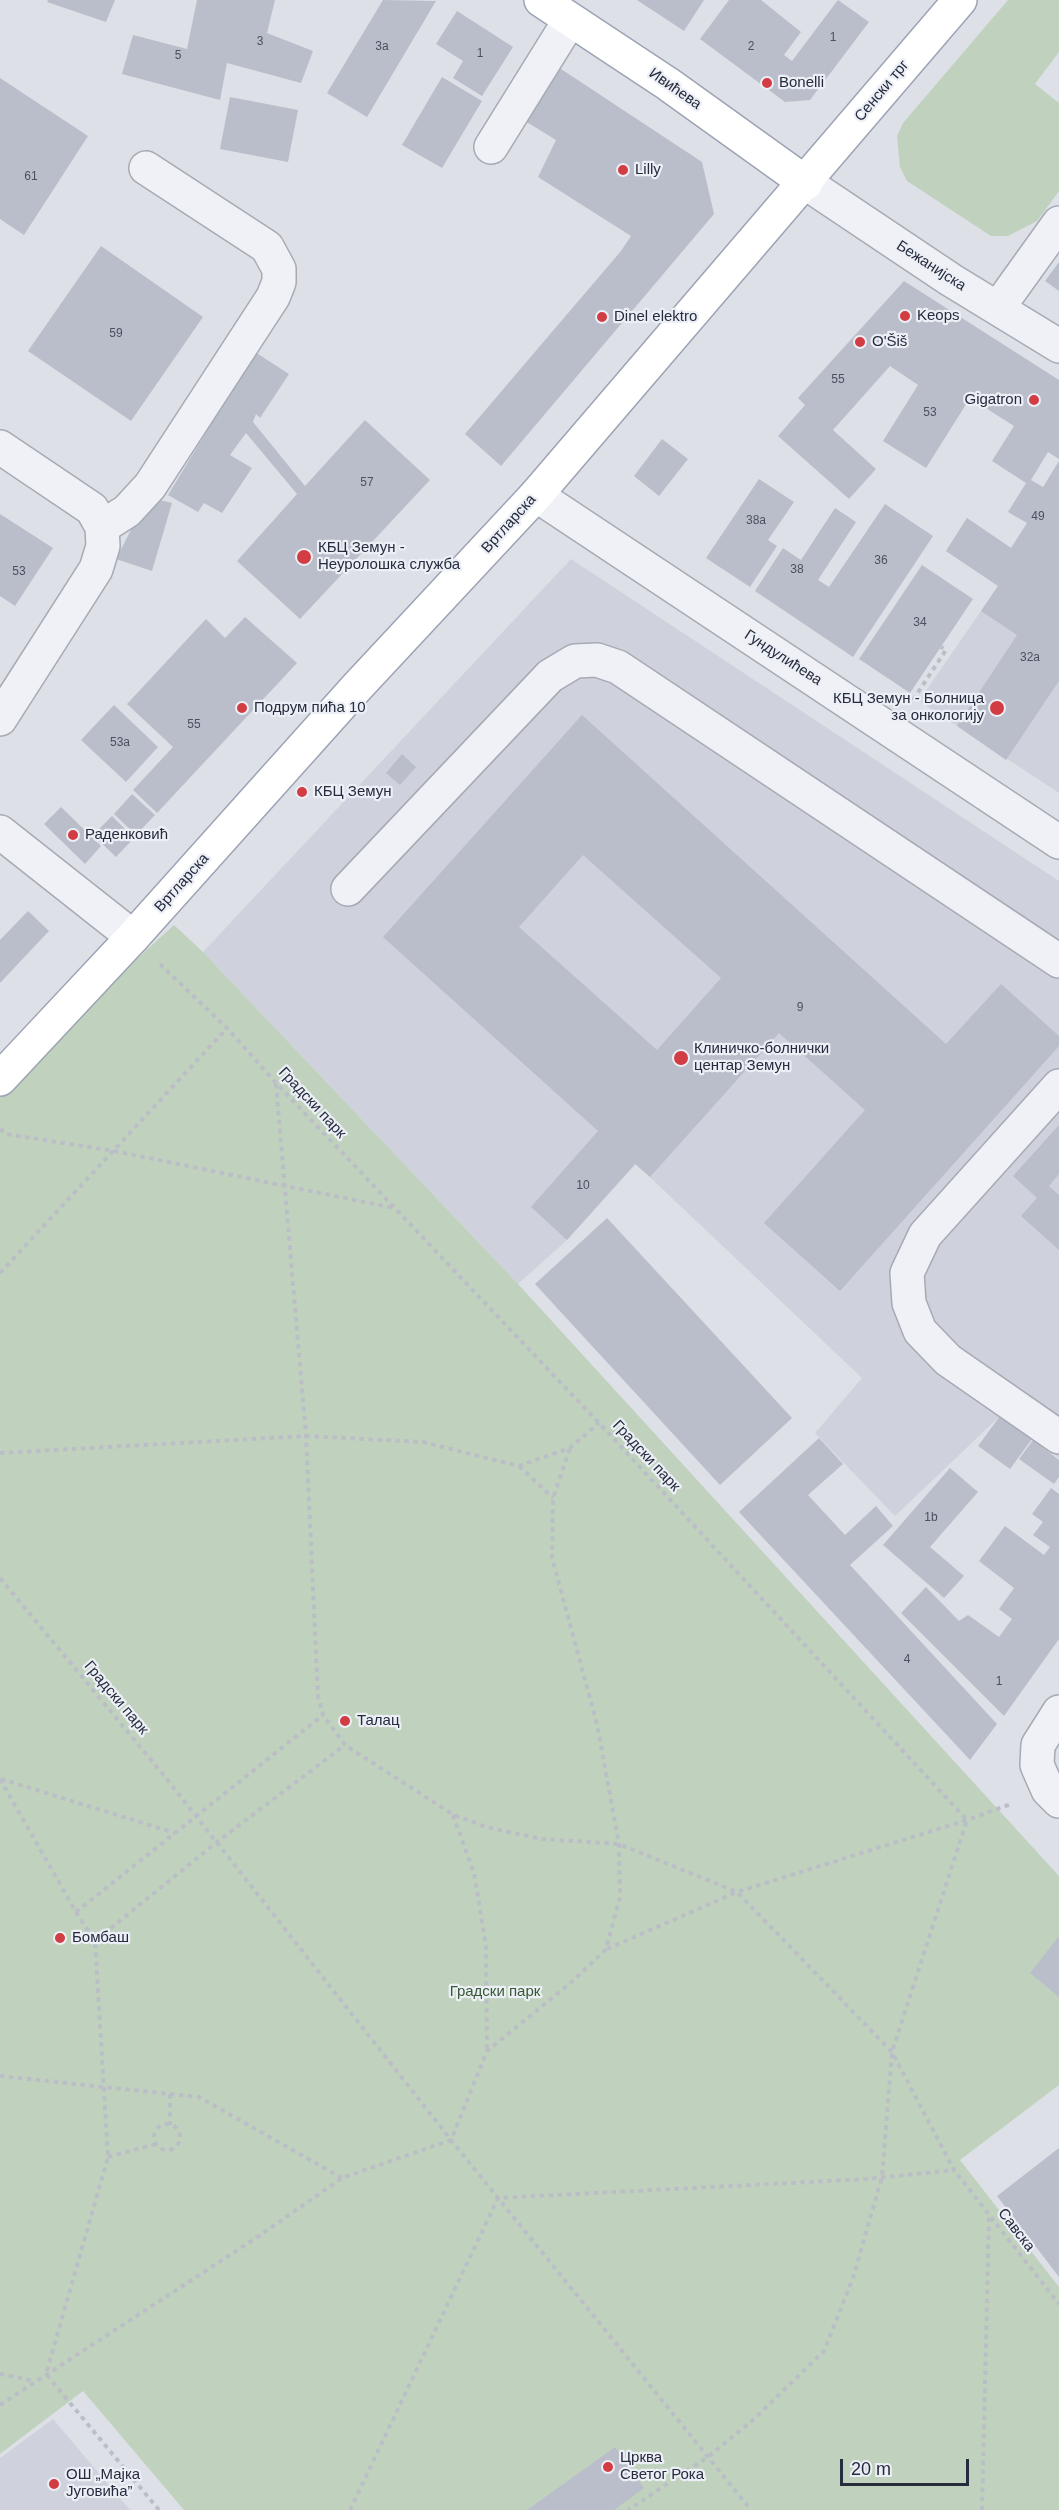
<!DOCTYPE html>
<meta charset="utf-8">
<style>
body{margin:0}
#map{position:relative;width:1059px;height:2510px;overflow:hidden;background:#dde0e7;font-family:Helvetica,sans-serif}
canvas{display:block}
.scale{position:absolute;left:840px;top:2459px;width:129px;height:27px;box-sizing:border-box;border:3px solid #262c3e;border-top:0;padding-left:8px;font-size:18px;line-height:21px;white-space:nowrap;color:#262c3e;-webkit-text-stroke:4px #eceff5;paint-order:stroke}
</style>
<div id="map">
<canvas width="1059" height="2510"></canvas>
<div class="scale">20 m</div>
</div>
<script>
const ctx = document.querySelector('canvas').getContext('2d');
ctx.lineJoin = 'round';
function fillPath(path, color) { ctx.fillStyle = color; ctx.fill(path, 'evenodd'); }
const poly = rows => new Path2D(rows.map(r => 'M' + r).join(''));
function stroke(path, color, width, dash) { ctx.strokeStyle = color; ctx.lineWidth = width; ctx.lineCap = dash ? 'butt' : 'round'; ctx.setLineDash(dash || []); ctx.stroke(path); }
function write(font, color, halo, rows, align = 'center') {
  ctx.font = font + ' Helvetica,sans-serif'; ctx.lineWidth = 4.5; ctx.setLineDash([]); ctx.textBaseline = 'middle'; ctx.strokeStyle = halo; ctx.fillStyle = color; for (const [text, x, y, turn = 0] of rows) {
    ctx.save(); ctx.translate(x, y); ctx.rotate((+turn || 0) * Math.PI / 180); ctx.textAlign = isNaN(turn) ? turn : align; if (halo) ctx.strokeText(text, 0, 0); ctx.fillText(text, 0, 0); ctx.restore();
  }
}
const built = poly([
 [967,518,1056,578,1059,574,1059,793,919,701,998,586,946,551],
 [571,559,1059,881,1059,1458,1000,1416,895,1516,815,1433,862,1378,636,1164,567,1240,518,1284,203,952],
 [53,2419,130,2510,0,2510,0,2458]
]);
const green = poly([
 [1008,0,1059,0,1059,52,1035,84,1059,103,1059,191,1037,221,1008,236,991,236,907,181,900,167,897,136,903,123],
 [174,925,203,952,518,1284,1059,1876,1059,2085,960,2160,1059,2287,1059,2510,184,2510,83,2391,0,2454,0,1084]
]);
const building = poly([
 [48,0,115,0,106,22,47,2],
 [197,0,275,0,267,33,313,51,301,83,227,63,220,100,122,74,133,35,187,49],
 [383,0,436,1,367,117,327,93],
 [637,0,704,0,684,31],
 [729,0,761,0,801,32,784,55,792,61,838,0,869,22,810,100,785,102,700,39],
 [457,11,513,47,482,96,453,78,463,61,436,44],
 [555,65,702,162,714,214,501,466,465,434,621,251,631,236,538,177,556,140,525,121],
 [442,77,482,101,442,168,402,145],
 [0,78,88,136,24,235,0,219],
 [230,97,298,110,288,162,220,149],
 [101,246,203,317,131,421,28,351],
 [1059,262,1059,291,1045,281],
 [904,281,1059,380,1059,459,1048,452,1031,480,1043,487,1059,461,1059,681,1006,760,957,726,1017,635,981,611,998,586,946,551,967,518,1011,548,1027,523,1008,512,1026,483,992,461,1014,426,970,398,926,468,883,441,918,385,890,366,833,430,876,469,849,499,778,436,805,405,798,398],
 [255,352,289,374,260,418,256,414,253,422,305,486,365,420,430,480,300,619,237,561,297,494,246,433,230,455,252,468,222,513,204,503,198,512,168,495],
 [662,439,688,459,659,496,634,476],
 [759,479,794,502,768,540,777,546,750,587,706,558],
 [148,497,172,503,152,571,116,559],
 [885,504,933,536,853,657,755,591,783,548,801,560,835,508,856,522,818,580,829,587],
 [0,514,53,548,15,606,0,596],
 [922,565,973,599,910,693,859,659],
 [245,617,297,663,157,813,133,790,173,747,127,704,206,619,225,638],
 [114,705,158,747,126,782,81,740],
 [582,715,946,1044,1001,984,1059,1036,1059,1046,840,1291,764,1223,865,1110,779,1033,650,1177,635,1164,567,1240,531,1207,598,1131,383,937],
 [583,855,721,978,657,1050,519,927],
 [402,754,416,767,400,785,386,773],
 [132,794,155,815,136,835,114,814],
 [61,807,101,846,85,864,44,824],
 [112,816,134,838,116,857,93,835],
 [28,911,49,931,0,983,0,940],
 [1059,1125,1059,1174,1049,1186,1059,1195,1059,1250,1021,1216,1037,1198,1013,1176],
 [607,1218,792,1418,720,1485,535,1284],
 [1000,1416,1032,1439,1010,1469,978,1446],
 [819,1438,843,1464,808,1495,845,1535,876,1506,893,1526,850,1565,997,1724,970,1760,739,1512],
 [1033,1440,1059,1460,1059,1477,1054,1484,1019,1459],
 [950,1468,978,1492,930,1547,964,1576,944,1598,883,1545],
 [1051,1488,1059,1494,1059,1639,1004,1716,901,1613,926,1587,959,1621,968,1615,999,1637,1012,1619,999,1609,1014,1588,979,1561,1005,1526,1044,1555,1050,1547,1033,1535,1043,1522,1032,1514],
 [1059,1936,1059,1997,1030,1973],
 [1059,2148,1059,2277,997,2196],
 [615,2447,644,2488,614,2510,527,2510]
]);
const path = poly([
 [913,700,946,650,941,647],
 [160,964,227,1028,276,1083,599,1423,967,1820,892,2052,882,2177,853,2278,824,2351,754,2419,708,2457,628,2510],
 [276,1084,306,1436,318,1697,323,1715,345,1745,452,1814,486,1827,542,1839,619,1844,737,1892,892,2052,954,2170,1059,2304],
 [0,1129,6,1134,114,1151,394,1208],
 [0,1273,227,1028],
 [0,1453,306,1436,423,1442,519,1466,570,1448,599,1423],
 [519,1466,553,1498],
 [0,1578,166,1778,451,2140,751,2510],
 [0,1779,76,1912,323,1715],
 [1,1779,175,1833],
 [453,1815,474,1873,486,1946,487,2051],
 [76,1912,95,1941],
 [607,1949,737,1892,967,1820,1011,1804],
 [0,2076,199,2097,342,2178],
 [170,2094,170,2125],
 '154 2137a13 13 0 1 1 26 0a13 13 0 1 1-26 0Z',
 [108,2157,156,2144],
 [0,2374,34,2381],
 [0,2405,259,2236,342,2178,451,2140,487,2051,574,1980,606,1949,620,1897,619,1844,597,1724,552,1558,553,1498,570,1448],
 [159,2510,46,2374,108,2157,95,1941,217,1842,345,1745],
 [350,2510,498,2198,867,2179,954,2170],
 [982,2510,989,2215]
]);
const minor = poly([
 [491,147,570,20],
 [806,183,951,280,1059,346],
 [998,308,1059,223],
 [0,447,92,509,102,527,103,546,96,569,0,719],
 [536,495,1059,842],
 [102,527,127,511,150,486,273,297,279,282,279,269,267,247,146,168],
 [0,832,133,937],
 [348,889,550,676,575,661,597,660,618,667,1059,961],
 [1059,1086,925,1235,907,1273,909,1303,920,1331,948,1360,1059,1437],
 [1059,1712,1038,1745,1037,1765,1048,1790,1059,1801]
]);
const major = poly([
 [541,0,668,84,806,183],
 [0,1079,133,937,357,687,536,495,960,0]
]);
const markers = [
 [767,83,6,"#d23c43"],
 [623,170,6,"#d23c43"],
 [905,316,6,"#d23c43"],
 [602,317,6,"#d23c43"],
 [860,342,6,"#d23c43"],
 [1034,400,6,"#d23c43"],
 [304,557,8,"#d23c43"],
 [242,708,6,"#d23c43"],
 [997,708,8,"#d23c43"],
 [302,792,6,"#d23c43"],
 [73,835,6,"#d23c43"],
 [681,1058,8,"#d23c43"],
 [345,1721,6,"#d23c43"],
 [60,1938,6,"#d23c43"],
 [608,2467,6,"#d23c43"],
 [54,2484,6,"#d23c43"]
];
const numberNames = [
 ["1",833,38],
 ["3",260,42],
 ["3a",382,47],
 ["2",751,47],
 ["1",480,54],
 ["5",178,56],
 ["61",31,177],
 ["59",116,334],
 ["55",838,380],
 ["53",930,413],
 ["57",367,483],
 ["49",1038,517],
 ["38a",756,521],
 ["36",881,561],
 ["38",797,570],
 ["53",19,572],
 ["34",920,623],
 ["32a",1030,658],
 ["55",194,725],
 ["53a",120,743],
 ["9",800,1008],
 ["10",583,1186],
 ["1b",931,1518],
 ["4",907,1660],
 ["1",999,1682]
];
const poiNames = [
 ["Bonelli",779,83],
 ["Lilly",635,170],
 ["Keops",917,316],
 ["Dinel elektro",614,317],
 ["O'Šiš",872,342],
 ["Gigatron",1022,400,"right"],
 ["КБЦ Земун -",318,548],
 ["Неуролошка служба",318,565],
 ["КБЦ Земун - Болница",984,699,"right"],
 ["за онкологију",984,716,"right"],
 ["Подрум пића 10",254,708],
 ["КБЦ Земун",314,792],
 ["Раденковић",85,835],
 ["Клиничко-болнички",694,1049],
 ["центар Земун",694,1066],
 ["Талац",357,1721],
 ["Бомбаш",72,1938],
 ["Црква",620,2458],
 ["Светог Рока",620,2475],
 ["ОШ „Мајка",66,2475],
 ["Југовића”",66,2492]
];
const streetNames = [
 ["Ивићева",675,89,35],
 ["Сенски трг",882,91,-50],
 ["Бежанијска",931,266,33],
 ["Вртларска",509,524,-48],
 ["Гундулићева",783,658,33],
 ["Вртларска",182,883,-48],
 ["Градски парк",312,1103,47],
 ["Градски парк",646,1456,47],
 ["Градски парк",116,1698,50],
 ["Савска",1016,2230,52]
];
const parkNames = [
 ["Градски парк",495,1992]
];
fillPath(built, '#cfd2dc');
fillPath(green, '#c0d2be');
fillPath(building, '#babeca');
stroke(minor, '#a6aab4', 36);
stroke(major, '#9ca3b3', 36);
stroke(path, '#bbbec6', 4, [4.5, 4.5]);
stroke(minor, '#eff1f6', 33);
stroke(major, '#fff', 33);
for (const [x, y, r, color] of markers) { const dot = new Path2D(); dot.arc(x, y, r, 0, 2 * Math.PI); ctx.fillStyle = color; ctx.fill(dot); stroke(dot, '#eceff5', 2); }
write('12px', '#4b5061', null, numberNames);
write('15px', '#262c3e', '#eceff5', poiNames, 'left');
write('15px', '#262c3e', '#eceff5', streetNames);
write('15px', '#365a33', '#eceff5', parkNames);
</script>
